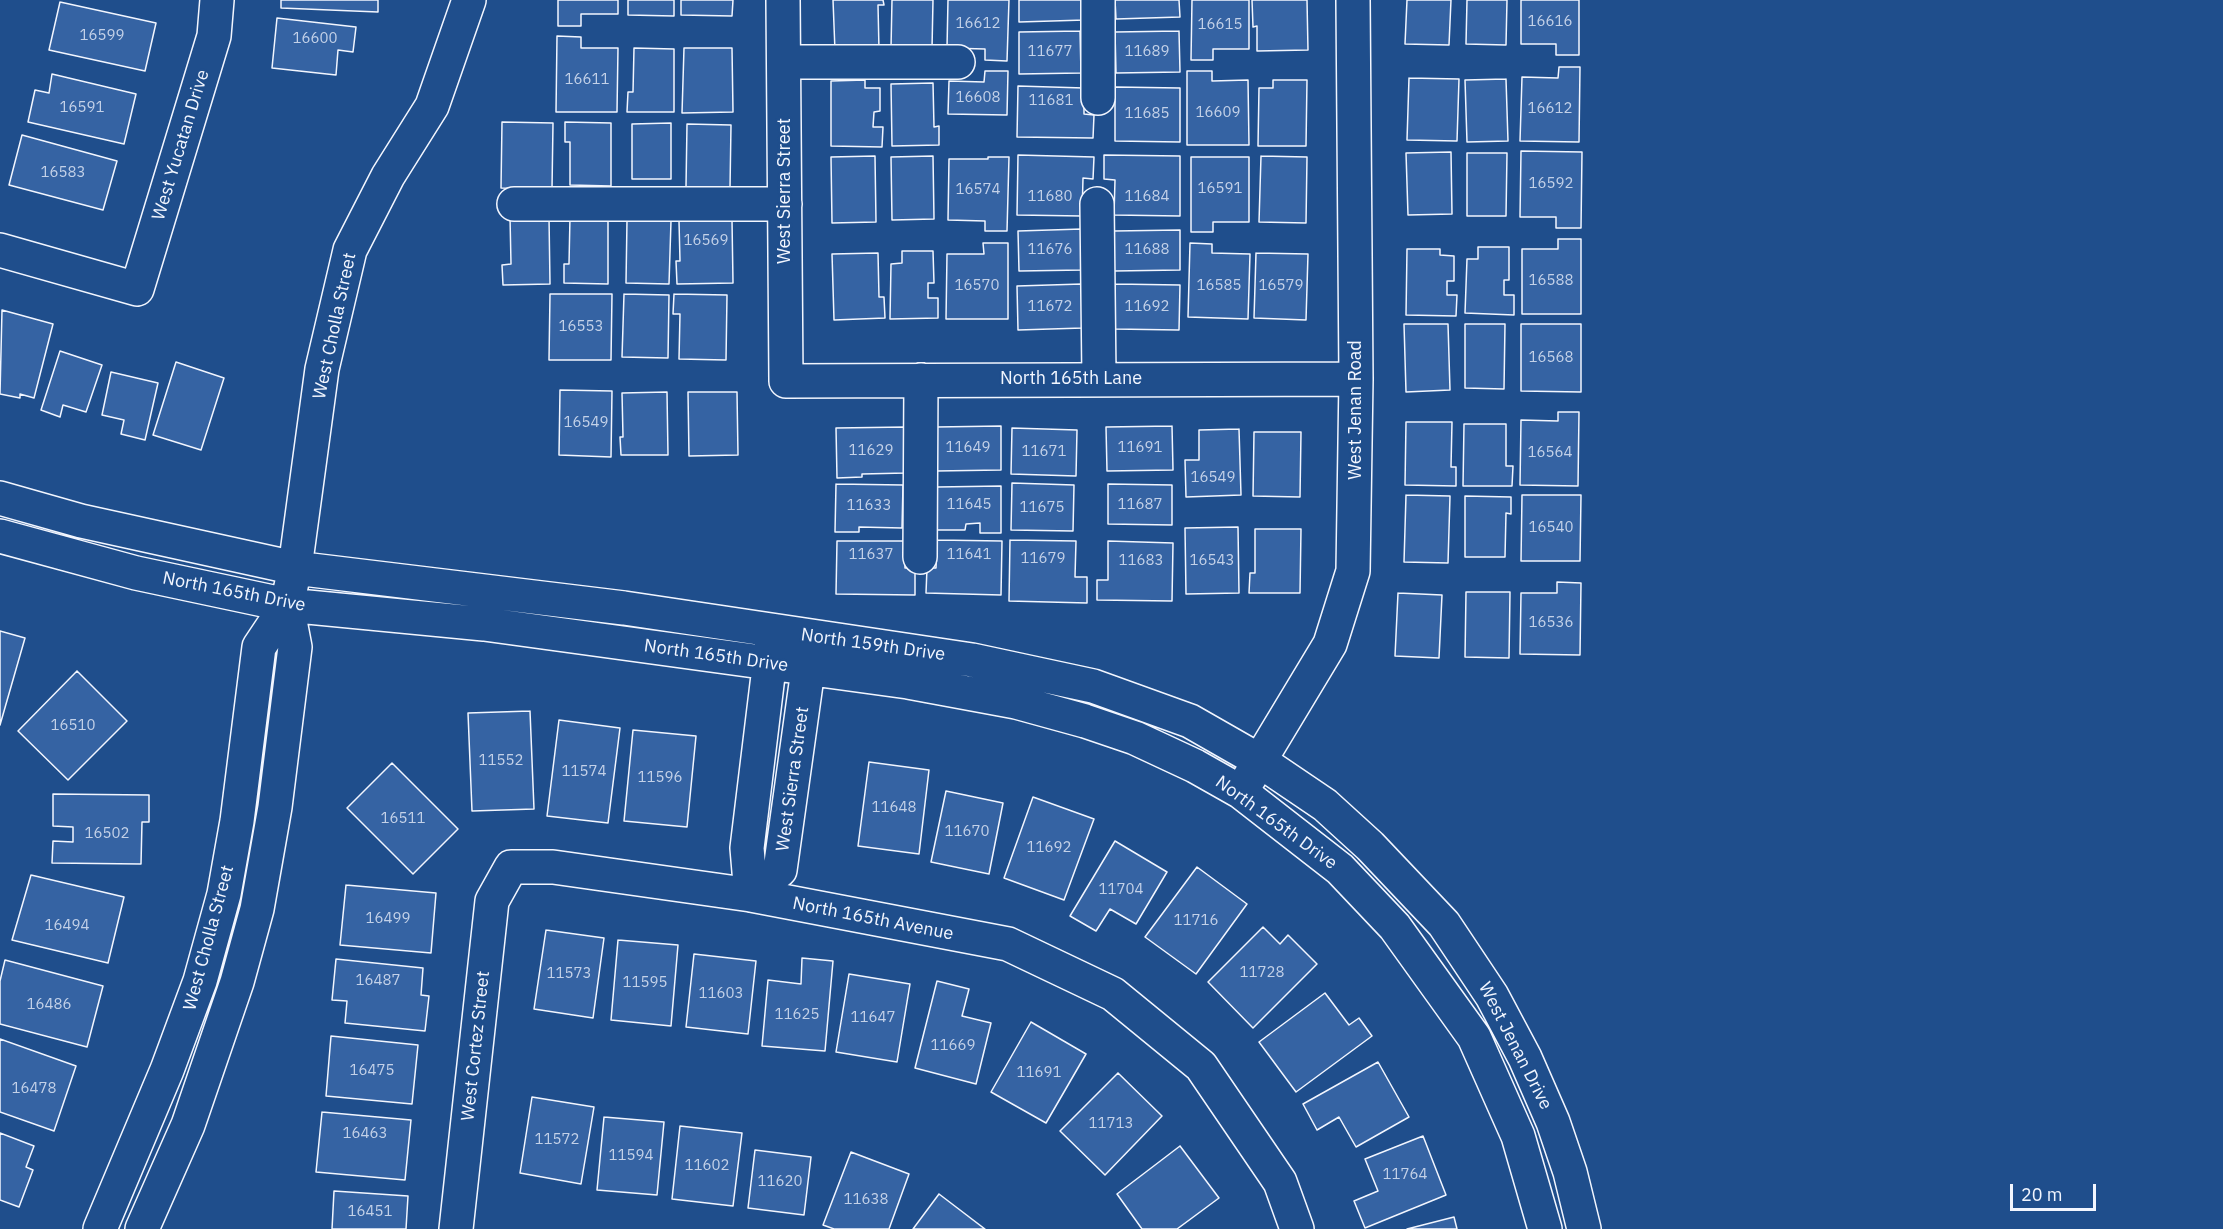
<!DOCTYPE html>
<style>
body{margin:0}
#map{position:relative;width:2223px;height:1229px;overflow:hidden;background:#1f4e8c;font-family:"IBM Plex Sans",sans-serif}
canvas{display:block}
.scale{position:absolute;left:2010px;top:1184px;width:86px;height:27px;box-sizing:border-box;border:3px solid #f2f6ff;border-top:0;padding-left:8px;font-size:18px;line-height:21px;white-space:nowrap;color:#f2f6ff;-webkit-text-stroke:4px #1f4e8c;paint-order:stroke}
</style>
<div id="map">
<canvas width="2223" height="1229"></canvas>
<div class="scale">20 m</div>
</div>
<script>
const ctx = document.querySelector('canvas').getContext('2d');
ctx.lineJoin = 'round';
function fillPath(path, color) { ctx.fillStyle = color; ctx.fill(path, 'evenodd'); }
const poly = rows => new Path2D(rows.map(r => 'M' + r).join(''));
function stroke(path, color, width, dash) { ctx.strokeStyle = color; ctx.lineWidth = width; ctx.lineCap = dash ? 'butt' : 'round'; ctx.setLineDash(dash || []); ctx.stroke(path); }
function write(font, color, halo, rows, align = 'center') {
  ctx.font = font + ' "IBM Plex Sans",sans-serif'; ctx.lineWidth = 4.5; ctx.setLineDash([]); ctx.textBaseline = 'middle'; ctx.strokeStyle = halo; ctx.fillStyle = color; for (const [text, x, y, turn = 0] of rows) {
    ctx.save(); ctx.translate(x, y); ctx.rotate((+turn || 0) * Math.PI / 180); ctx.textAlign = isNaN(turn) ? turn : align; if (halo) ctx.strokeText(text, 0, 0); ctx.fillText(text, 0, 0); ctx.restore();
  }
}
const building = poly([
 [281,0,378,0,378,12,281,8,281,0],
 [558,0,618,0,618,14,581,14,581,26,558,26,558,0],
 [628,0,674,0,674,16,628,15,628,0],
 [681,0,733,0,732,16,681,15,681,0],
 [833,0,883,0,884,5,878,5,879,50,835,51,833,0],
 [892,0,933,0,932,49,891,48,892,0],
 [948,0,1009,0,1007,61,985,60,985,49,947,48,948,0],
 [1019,0,1085,0,1085,20,1019,22,1019,0],
 [1115,0,1179,0,1180,17,1116,19,1115,0],
 [1192,0,1249,0,1249,49,1213,49,1213,60,1191,60,1192,0],
 [1252,0,1307,0,1308,50,1257,51,1257,26,1253,27,1252,0],
 [1407,0,1451,0,1449,45,1405,44,1407,0],
 [1467,0,1507,0,1506,45,1466,44,1467,0],
 [1521,0,1579,0,1579,55,1556,55,1556,44,1521,44,1521,0],
 [60,2,156,23,145,71,49,50,60,2],
 [277,18,356,27,353,52,338,50,336,75,272,68,277,18],
 [1080,31,1081,73,1019,74,1019,32,1080,31],
 [1179,31,1180,72,1116,73,1115,32,1179,31],
 [557,36,581,37,581,48,618,48,617,112,556,112,557,36],
 [634,48,674,49,674,112,627,112,628,92,633,92,634,48],
 [684,48,732,48,733,112,682,113,684,48],
 [1559,67,1580,67,1579,142,1520,141,1522,77,1558,78,1559,67],
 [985,71,1008,71,1007,115,948,114,949,81,984,82,985,71],
 [1187,71,1212,71,1212,81,1248,80,1249,145,1187,145,1187,71],
 [52,74,136,94,124,144,28,122,35,90,49,93,52,74],
 [1409,78,1459,79,1457,141,1407,140,1409,78],
 [1506,79,1508,141,1467,142,1465,80,1506,79],
 [865,80,865,88,880,88,880,111,874,112,873,127,883,127,882,147,831,146,831,81,865,80],
 [1273,80,1307,80,1306,146,1258,146,1259,88,1273,88,1273,80],
 [933,83,934,127,939,126,939,145,892,146,891,84,933,83],
 [1018,86,1084,88,1084,114,1094,115,1093,138,1017,137,1018,86],
 [1115,87,1180,88,1180,142,1115,141,1115,87],
 [502,122,553,123,552,189,501,188,502,122],
 [565,122,611,123,611,186,570,185,570,142,565,142,565,122],
 [671,123,671,179,632,179,632,124,671,123],
 [687,124,731,125,730,188,686,187,687,124],
 [22,135,117,161,103,210,9,185,22,135],
 [1521,151,1582,152,1581,228,1556,228,1556,217,1520,217,1521,151],
 [1451,152,1452,214,1408,215,1406,153,1451,152],
 [1467,153,1507,153,1506,216,1467,216,1467,153],
 [1018,155,1094,157,1093,179,1083,178,1082,216,1017,215,1018,155],
 [1104,155,1180,156,1180,216,1114,215,1115,180,1104,179,1104,155],
 [875,156,876,222,832,223,831,157,875,156],
 [933,156,934,219,892,220,891,157,933,156],
 [1261,156,1307,157,1306,223,1259,222,1261,156],
 [988,157,1009,157,1007,231,985,231,985,221,948,220,949,159,988,159,988,157],
 [1191,157,1249,157,1249,222,1213,222,1213,232,1191,232,1191,157],
 [510,217,549,217,550,284,503,285,502,265,511,264,510,217],
 [570,217,608,217,608,284,564,283,564,264,569,264,570,217],
 [627,220,671,221,669,284,626,283,627,220],
 [732,220,733,283,677,284,676,261,680,261,679,221,732,220],
 [1082,229,1083,270,1019,271,1018,231,1082,229],
 [1180,230,1180,270,1114,271,1114,231,1180,230],
 [1558,239,1581,239,1581,314,1522,314,1522,249,1558,249,1558,239],
 [983,243,1008,243,1008,319,946,319,947,254,984,254,983,243],
 [1190,243,1212,244,1212,253,1250,254,1248,319,1188,317,1190,243],
 [1478,247,1509,247,1509,280,1504,280,1504,295,1514,295,1514,315,1465,313,1467,259,1478,259,1478,247],
 [1407,249,1440,249,1440,255,1454,256,1454,281,1447,281,1447,295,1457,295,1456,316,1406,315,1407,249],
 [902,251,933,251,934,283,928,283,928,298,938,298,938,318,890,319,891,264,902,263,902,251],
 [878,253,879,297,884,297,885,318,834,320,832,254,878,253],
 [1256,253,1308,254,1306,320,1254,318,1256,253],
 [1082,284,1083,328,1018,330,1017,286,1082,284],
 [1115,284,1180,285,1179,330,1114,329,1115,284],
 [550,294,612,294,611,360,549,360,550,294],
 [624,294,669,295,668,358,622,357,624,294],
 [674,294,727,295,726,360,679,359,680,314,673,314,674,294],
 [2,310,53,324,34,398,20,394,20,398,0,394,2,310],
 [1404,324,1448,324,1450,390,1406,392,1404,324],
 [1465,324,1505,324,1504,389,1465,388,1465,324],
 [1521,324,1581,324,1581,392,1521,391,1521,324],
 [60,351,102,365,86,412,63,405,60,417,41,410,60,351],
 [176,362,224,378,201,450,153,435,176,362],
 [111,372,158,383,145,440,121,434,124,420,102,415,111,372],
 [560,390,612,391,611,457,559,455,560,390],
 [667,392,668,455,621,455,620,437,623,437,622,393,667,392],
 [688,392,737,392,738,455,689,456,688,392],
 [1558,412,1579,412,1578,486,1520,485,1521,420,1558,421,1558,412],
 [1406,422,1452,422,1451,467,1456,467,1456,486,1405,485,1406,422],
 [1464,424,1506,424,1506,466,1513,466,1512,486,1463,486,1464,424],
 [1001,426,1001,470,936,471,936,427,1001,426],
 [1172,426,1173,470,1107,471,1106,427,1172,426],
 [906,427,906,473,862,474,862,477,837,478,836,428,906,427],
 [1012,428,1077,430,1076,476,1011,474,1012,428],
 [1239,429,1241,495,1186,497,1185,460,1199,460,1199,430,1239,429],
 [1254,432,1301,432,1300,497,1253,496,1254,432],
 [1012,483,1074,485,1073,531,1011,530,1012,483],
 [836,484,903,485,902,528,859,527,859,532,835,532,836,484],
 [1108,484,1172,485,1172,525,1108,524,1108,484],
 [1001,486,1001,533,980,533,980,523,966,524,965,530,936,530,937,487,1001,486],
 [1406,495,1450,496,1448,563,1404,562,1406,495],
 [1522,495,1581,495,1580,561,1521,561,1522,495],
 [1465,496,1511,497,1511,514,1506,513,1505,557,1465,557,1465,496],
 [1238,527,1239,593,1186,594,1185,528,1238,527],
 [1255,529,1301,529,1300,593,1249,593,1250,573,1255,573,1255,529],
 [937,540,1002,541,1001,595,926,593,927,568,936,568,937,540],
 [1010,540,1076,541,1075,577,1087,577,1087,603,1009,601,1010,540],
 [837,541,905,541,905,568,915,568,915,595,836,594,837,541],
 [1108,541,1173,543,1172,601,1097,600,1097,580,1108,580,1108,541],
 [1557,582,1581,583,1580,655,1520,654,1521,593,1557,593,1557,582],
 [1466,592,1510,592,1509,658,1465,657,1466,592],
 [1398,593,1442,595,1439,658,1395,656,1398,593],
 [0,631,25,638,0,725,0,631],
 [77,671,127,721,68,780,18,731,77,671],
 [530,711,534,809,472,811,468,713,530,711],
 [559,720,620,728,608,823,547,816,559,720],
 [633,730,696,736,687,827,624,821,633,730],
 [869,762,929,770,919,854,858,846,869,762],
 [392,763,458,829,413,874,347,808,392,763],
 [946,791,1003,803,989,874,931,862,946,791],
 [53,794,149,795,149,822,142,822,141,864,52,863,53,841,73,842,73,827,53,826,53,794],
 [1033,797,1094,819,1064,900,1004,878,1033,797],
 [1115,841,1167,872,1136,924,1110,909,1096,931,1070,916,1115,841],
 [1197,867,1247,904,1196,974,1145,937,1197,867],
 [31,875,124,897,108,963,12,940,31,875],
 [346,885,436,893,431,953,340,945,346,885],
 [1263,927,1280,944,1288,935,1317,964,1253,1028,1208,982,1263,927],
 [546,930,604,938,593,1018,534,1009,546,930],
 [618,940,678,945,671,1026,611,1020,618,940],
 [694,954,756,961,748,1034,686,1027,694,954],
 [802,958,833,961,825,1051,762,1046,768,980,801,984,802,958],
 [336,959,423,968,421,995,429,996,425,1031,345,1023,347,1001,332,1000,336,959],
 [5,960,103,986,87,1047,0,1024,0,981,5,960],
 [849,974,910,984,897,1062,836,1052,849,974],
 [937,981,969,989,962,1016,991,1023,976,1084,915,1068,937,981],
 [1325,993,1349,1025,1359,1018,1372,1036,1296,1092,1259,1042,1325,993],
 [1031,1022,1086,1054,1046,1123,991,1092,1031,1022],
 [331,1036,418,1045,412,1104,326,1096,331,1036],
 [0,1039,76,1066,54,1131,0,1112,0,1039],
 [1378,1062,1409,1117,1356,1147,1339,1117,1317,1130,1303,1104,1378,1062],
 [1118,1073,1162,1116,1105,1175,1060,1131,1118,1073],
 [532,1097,594,1107,581,1184,520,1173,532,1097],
 [322,1112,411,1120,405,1180,316,1172,322,1112],
 [604,1117,664,1122,657,1195,597,1190,604,1117],
 [680,1126,742,1133,733,1206,672,1199,680,1126],
 [0,1133,34,1146,26,1167,33,1170,19,1207,0,1200,0,1133],
 [1423,1136,1446,1195,1365,1228,1354,1201,1378,1191,1365,1159,1423,1136],
 [1180,1146,1219,1198,1177,1229,1142,1229,1117,1194,1180,1146],
 [755,1150,811,1157,804,1215,748,1208,755,1150],
 [851,1152,909,1174,889,1229,834,1229,823,1225,851,1152],
 [334,1191,408,1196,406,1229,332,1229,334,1191],
 [939,1194,985,1229,913,1229,939,1194],
 [1454,1217,1457,1229,1407,1229,1454,1217]
]);
const minor = poly([
 [783,0,786,381,1356,379],
 [1098,0,1098,98],
 [784,62,958,62],
 [514,204,785,204],
 [1097,204,1099,378],
 [0,250,137,289,214,36,217,0],
 [0,498,81,521,295,568,624,608,972,660,1093,686,1190,721,1260,761,1325,805,1370,846,1444,924,1492,996,1525,1058,1553,1122,1570,1172,1584,1229],
 [0,536,136,573,287,605,484,624,908,682,1016,702,1085,721,1135,738,1195,766,1241,792,1340,869,1395,927,1474,1037,1518,1136,1545,1229],
 [920,557,921,380],
 [1248,780,1330,644,1353,571,1356,379,1353,0],
 [751,895,780,870,811,648],
 [751,895,747,848,772,643],
 [100,1229,167,1070,200,981,224,894,237,821,259,647,287,605,295,568,322,369,350,250,388,176,432,106,469,0],
 [142,1229,188,1125,237,982,257,909,275,807,295,647,287,605],
 [456,1229,492,901,511,867,553,867,751,895,1008,944,1113,994,1201,1066,1280,1182,1297,1229]
]);
const numberNames = [
 ["16616",1550,22],
 ["16612",978,24],
 ["16615",1220,25],
 ["16599",102,36],
 ["16600",315,39],
 ["11677",1050,52],
 ["11689",1147,52],
 ["16611",587,80],
 ["16608",978,98],
 ["11681",1051,101],
 ["16591",82,108],
 ["16612",1550,109],
 ["16609",1218,113],
 ["11685",1147,114],
 ["16583",63,173],
 ["16592",1551,184],
 ["16591",1220,189],
 ["16574",978,190],
 ["11680",1050,197],
 ["11684",1147,197],
 ["16569",706,241],
 ["11676",1050,250],
 ["11688",1147,250],
 ["16588",1551,281],
 ["16570",977,286],
 ["16585",1219,286],
 ["16579",1281,286],
 ["11672",1050,307],
 ["11692",1147,307],
 ["16553",581,327],
 ["16568",1551,358],
 ["16549",586,423],
 ["11649",968,448],
 ["11691",1140,448],
 ["11629",871,451],
 ["11671",1044,452],
 ["16564",1550,453],
 ["16549",1213,478],
 ["11645",969,505],
 ["11687",1140,505],
 ["11633",869,506],
 ["11675",1042,508],
 ["16540",1551,528],
 ["11637",871,555],
 ["11641",969,555],
 ["11679",1043,559],
 ["11683",1141,561],
 ["16543",1212,561],
 ["16536",1551,623],
 ["16510",73,726],
 ["11552",501,761],
 ["11574",584,772],
 ["11596",660,778],
 ["11648",894,808],
 ["16511",403,819],
 ["11670",967,832],
 ["16502",107,834],
 ["11692",1049,848],
 ["11704",1121,890],
 ["16499",388,919],
 ["11716",1196,921],
 ["16494",67,926],
 ["11728",1262,973],
 ["11573",569,974],
 ["16487",378,981],
 ["11595",645,983],
 ["11603",721,994],
 ["16486",49,1005],
 ["11625",797,1015],
 ["11647",873,1018],
 ["11669",953,1046],
 ["16475",372,1071],
 ["11691",1039,1073],
 ["16478",34,1089],
 ["11713",1111,1124],
 ["16463",365,1134],
 ["11572",557,1140],
 ["11594",631,1156],
 ["11602",707,1166],
 ["11764",1405,1175],
 ["11620",780,1182],
 ["11638",866,1200],
 ["16451",370,1212]
];
const streetNames = [
 ["West Yucatan Drive",181,145,-73],
 ["West Sierra Street",785,191,-90],
 ["West Cholla Street",335,326,-78],
 ["North 165th Lane",1071,379],
 ["West Jenan Road",1356,410,-90],
 ["North 165th Drive",234,592,11],
 ["North 159th Drive",873,645,8],
 ["North 165th Drive",716,656,8],
 ["West Sierra Street",793,779,-82],
 ["North 165th Drive",1276,823,36],
 ["North 165th Avenue",873,919,11],
 ["West Cholla Street",209,938,-75],
 ["West Cortez Street",476,1046,-84],
 ["West Jenan Drive",1515,1046,63]
];
fillPath(building, '#3563a3');
stroke(building, '#f2f6ff', 1.5);
stroke(minor, '#f2f6ff', 36);
stroke(minor, '#1f4e8c', 33);
write('15px', '#c3d1e8', null, numberNames);
write('18px', '#f2f6ff', '#1f4e8c', streetNames);
</script>
